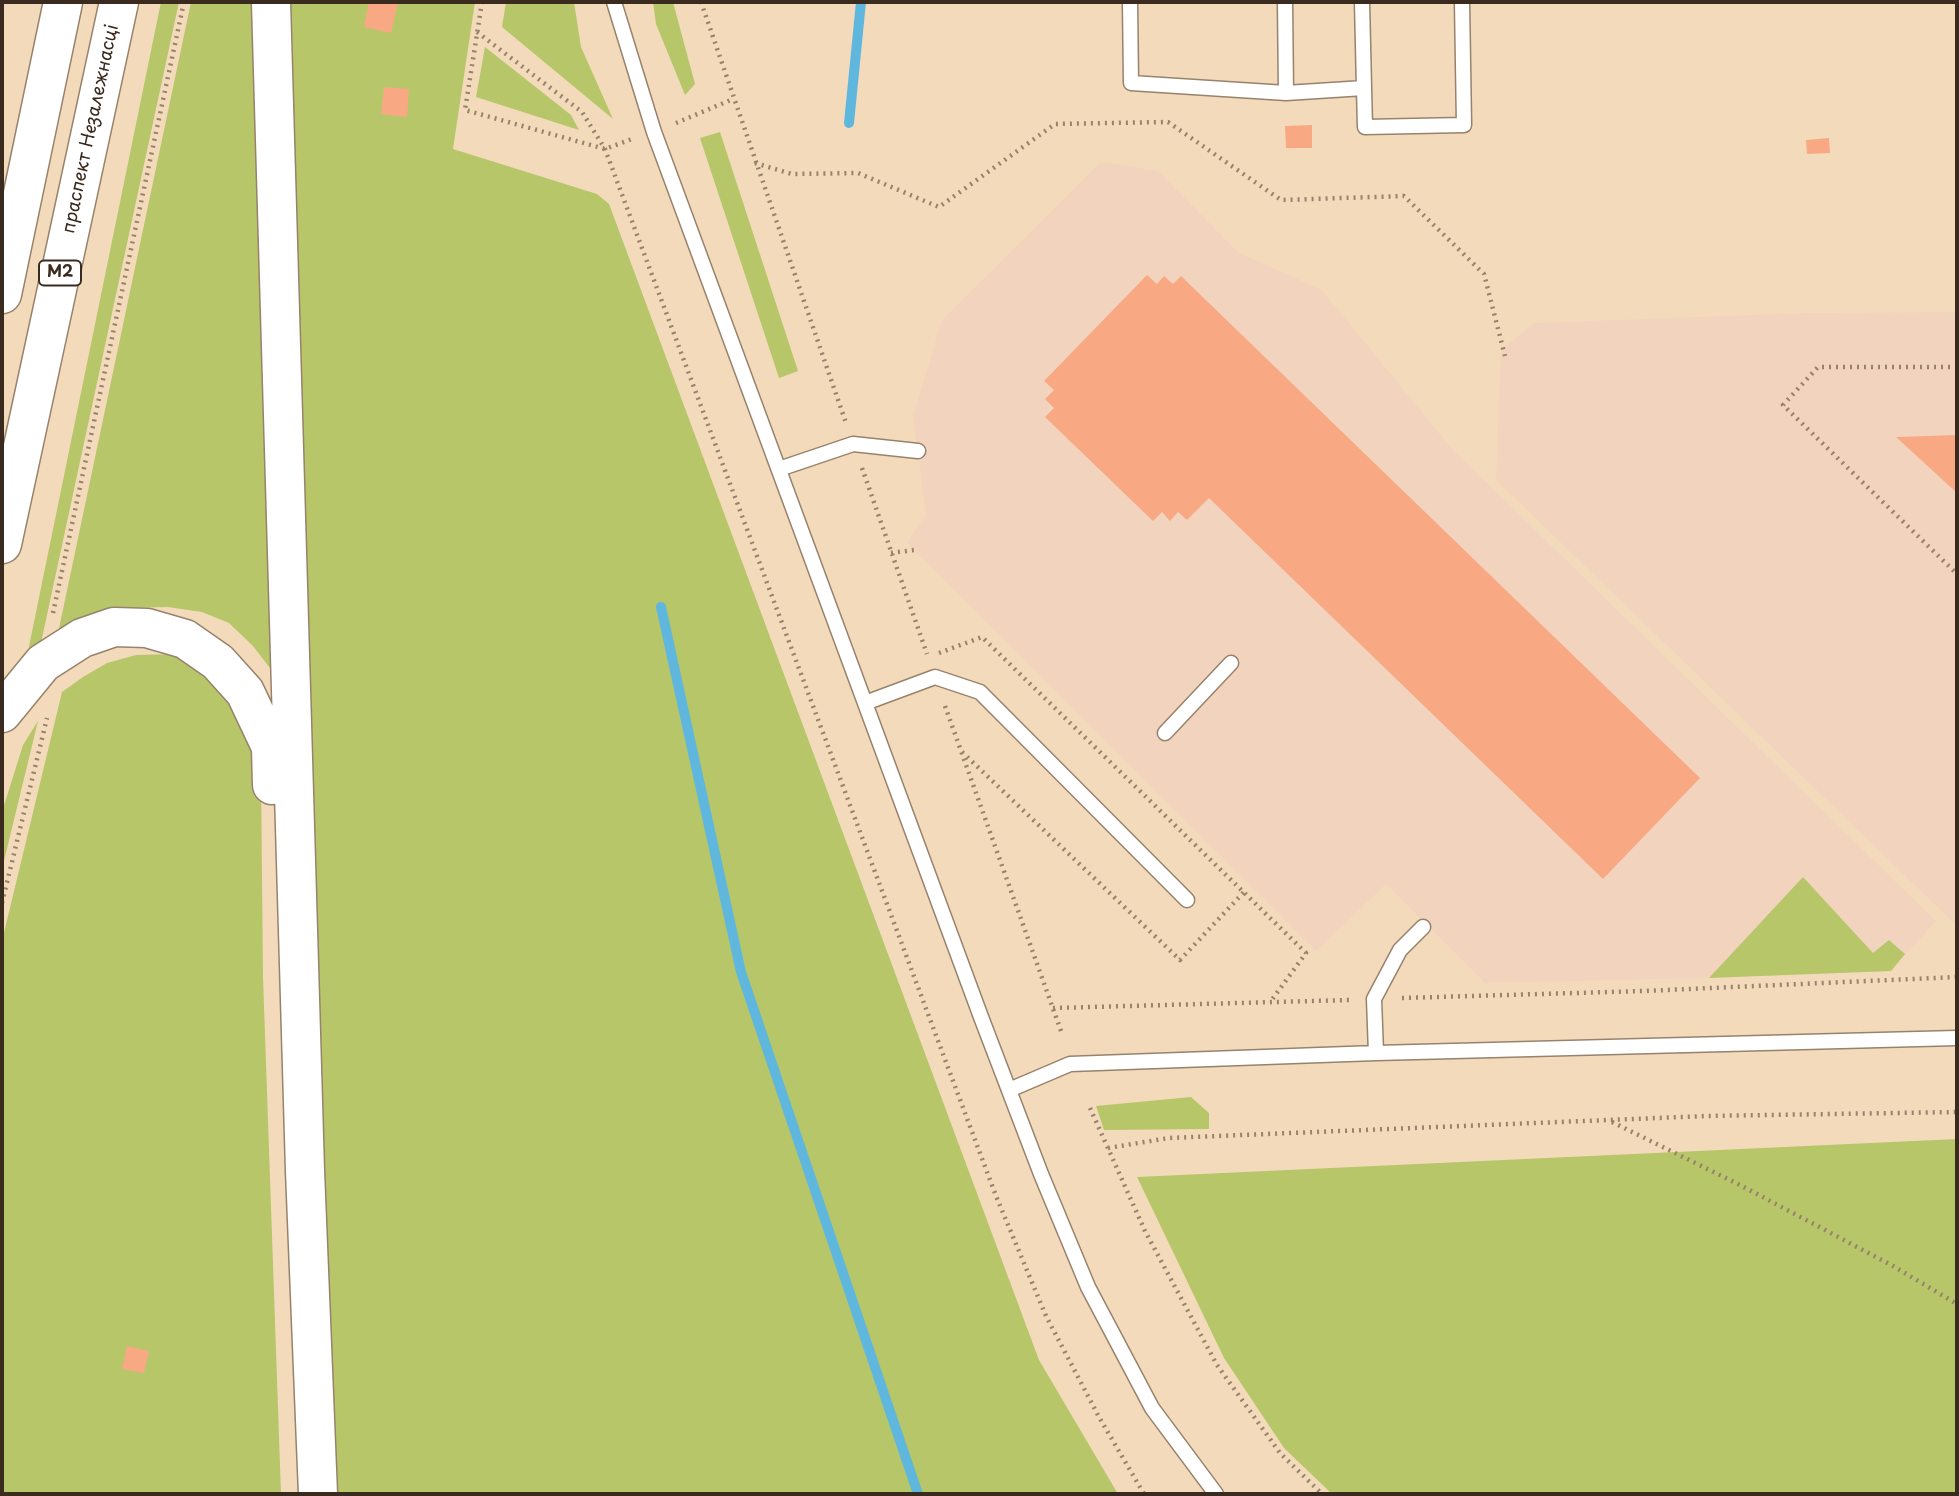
<!DOCTYPE html>
<meta charset="utf-8">
<style>
body{margin:0}
#map{position:relative;width:1959px;height:1496px;overflow:hidden;background:#f3dabb;font-family:"Playpen Sans",sans-serif}
canvas{display:block}
.frame{position:absolute;inset:0;border:4px solid #3b2a1e;pointer-events:none}
</style>
<div id="map">
<canvas width="1959" height="1496"></canvas>
<div class="frame"></div>
</div>
<script>
const ctx = document.querySelector('canvas').getContext('2d');
ctx.lineJoin = 'round';
function fillPath(path, color) { ctx.fillStyle = color; ctx.fill(path, 'evenodd'); }
const poly = rows => new Path2D(rows.map(r => 'M' + r).join(''));
function stroke(path, color, width, dash) { ctx.strokeStyle = color; ctx.lineWidth = width; ctx.lineCap = dash ? 'butt' : 'round'; ctx.setLineDash(dash || []); ctx.stroke(path); }
function write(font, color, halo, rows, align = 'center') {
  ctx.font = font + ' "Playpen Sans",sans-serif'; ctx.lineWidth = 7; ctx.setLineDash([]); ctx.textBaseline = 'middle'; ctx.strokeStyle = halo; ctx.fillStyle = color; for (const [text, x, y, turn = 0] of rows) {
    ctx.save(); ctx.translate(x, y); ctx.rotate((+turn || 0) * Math.PI / 180); ctx.textAlign = isNaN(turn) ? turn : align; if (halo) ctx.strokeText(text, 0, 0); ctx.fillText(text, 0, 0); ctx.restore();
  }
}
const built = poly([
 [1101,162,1158,171,1239,253,1322,290,1452,449,1936,921,1891,971,1709,978,1485,983,1386,884,1316,951,907,543,926,514,913,416,942,320],
 [1957,312,1957,926,1496,480,1501,350,1534,323,1806,313]
]);
const green = poly([
 [161,2,179,2,39,652,25,666],
 [191,2,257,2,273,672,253,646,229,623,202,612,168,607,126,608,57,638],
 [285,2,475,2,453,149,597,194,609,204,1039,1360,1118,1494,333,1494],
 [506,2,574,2,581,47,613,119,502,27],
 [653,2,673,2,695,84,685,95,656,24],
 [485,47,571,115,579,130,476,97],
 [720,132,798,371,779,378,700,138],
 [178,654,209,675,232,702,249,733,261,775,263,977,281,1494,2,1494,2,941,62,692,83,677,107,663,136,655],
 [38,721,2,869,2,812,23,745],
 [1803,877,1873,953,1889,940,1905,954,1891,971,1709,978],
 [1191,1097,1209,1113,1209,1129,1104,1130,1096,1106],
 [1957,1139,1957,1494,1332,1494,1284,1448,1224,1358,1137,1177]
]);
const stream = poly([
 [849,123,861,2],
 [661,607,741,972,918,1494]
]);
const building = poly([
 [369,2,398,2,391,33,364,27],
 [384,87,409,89,407,117,381,114],
 [1312,125,1312,148,1286,148,1285,126],
 [1829,138,1830,153,1807,154,1806,140],
 [1147,275,1157,284,1164,276,1173,284,1181,276,1700,778,1603,879,1209,498,1187,520,1178,512,1170,521,1162,512,1153,521,1045,417,1054,408,1045,399,1054,390,1044,381],
 [1957,435,1957,493,1896,437],
 [127,1346,149,1351,144,1373,122,1369]
]);
const path = poly([
 [482,2,465,110,605,149,632,139],
 [701,2,846,423],
 [477,32,582,112,605,149,996,1196,1046,1316,1099,1417,1144,1494],
 [676,123,733,99],
 [755,163,792,174,858,173,939,207,1055,124,1168,122,1281,200,1404,196,1484,274,1505,356],
 [1957,367,1818,367,1783,405,1957,574],
 [862,468,927,654],
 [891,553,914,550],
 [53,613,184,2],
 [939,653,982,637,1306,953,1271,1001],
 [945,706,1061,1031],
 [962,752,1180,960,1244,892],
 [2,903,47,718],
 [1402,998,1644,991,1957,977],
 [1053,1008,1351,1000],
 [1090,1108,1145,1231,1217,1365,1280,1453,1322,1494],
 [1612,1122,1740,1185,1893,1266,1957,1304],
 [1108,1148,1169,1138,1706,1116,1957,1112]
]);
const service = poly([
 [614,2,654,132,981,1017,1041,1174,1088,1287,1152,1408,1216,1494],
 [1130,2,1131,83,1286,93,1364,88,1362,2],
 [1285,2,1286,93],
 [1364,88,1365,127,1464,125,1462,2],
 [779,469,853,444,918,451],
 [865,703,935,677,980,692,1187,900],
 [1165,733,1231,663],
 [1376,1053,1374,999,1400,950,1423,927],
 [1009,1090,1070,1064,1376,1053,1957,1038]
]);
const primary = poly([
 [2,294,63,2],
 [2,544,119,2]
]);
const trunk = poly([
 [271,2,305,1171,318,1494],
 [2,713,43,663,82,638,114,627,147,628,185,639,218,662,245,692,271,747,272,785]
]);
const shields = [
 [60,273,42]
];
const shieldNames = [
 ["М2",60,273]
];
const streetNames = [
 ["праспект Незалежнасці",91,129,-78]
];
fillPath(built, '#f2d4be');
fillPath(green, '#b7c669');
stroke(stream, '#60b7dd', 10);
fillPath(building, '#f8a983');
stroke(service, '#97826c', 17);
stroke(primary, '#97826c', 41);
stroke(trunk, '#97826c', 41);
stroke(path, '#97826c', 4.5, [2, 5]);
stroke(service, '#fff', 14);
stroke(primary, '#fff', 38);
stroke(trunk, '#fff', 38);
for (const [x, y, w] of shields) { const box = new Path2D(); box.roundRect(x - w / 2, y - 12.5, w, 25, 5); ctx.fillStyle = '#fff'; ctx.fill(box); stroke(box, '#3b2a1e', 2); }
write('bold 16px', '#3b2a1e', null, shieldNames);
write('18px', '#3b2a1e', '#fff', streetNames);
</script>
